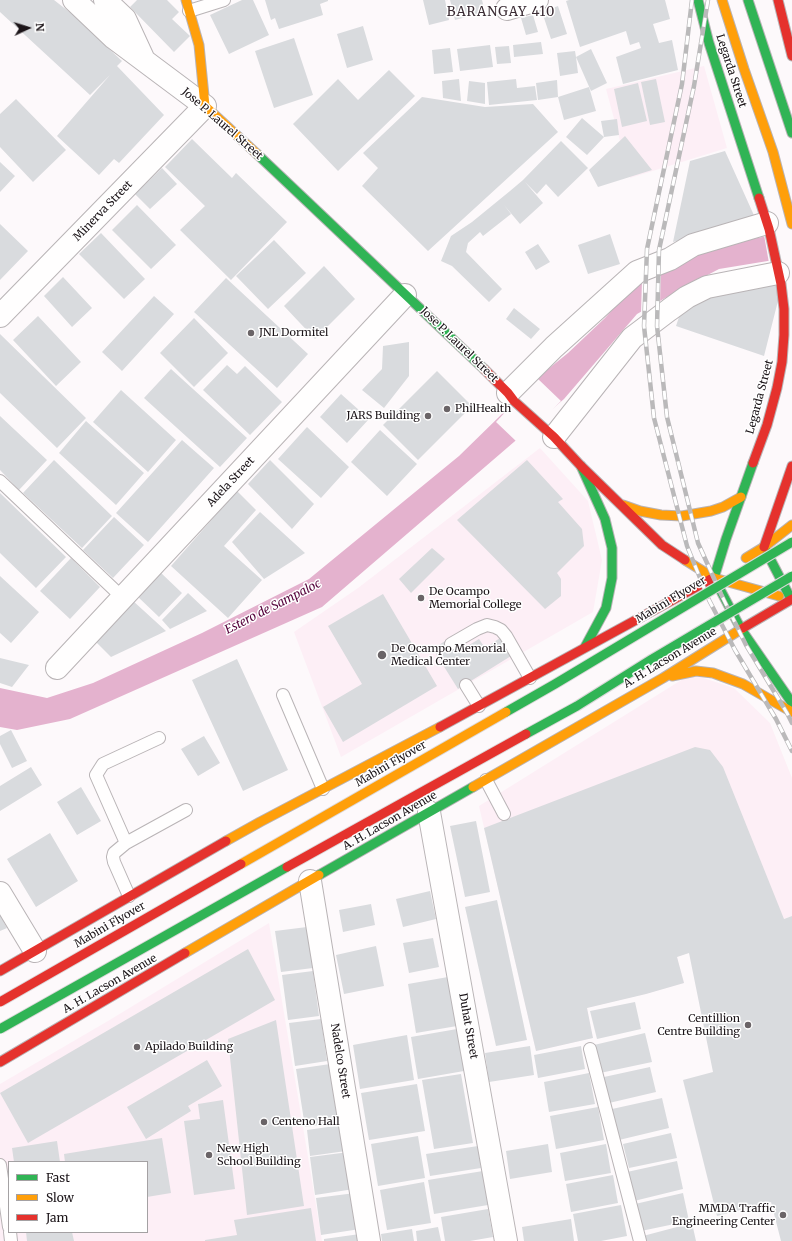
<!DOCTYPE html>
<style>
body{margin:0}
#map{position:relative;width:792px;height:1241px;overflow:hidden;background:#fdf9fb;font-family:Merriweather,serif}
canvas{display:block}
.legend{position:absolute;left:8px;top:1161px;width:140px;height:72px;box-sizing:border-box;background:#fff;border:1px solid #a4a1a3;margin:0;padding:5px 7px;list-style:none;font-size:12px;color:#1b1418}
.legend li{display:flex;align-items:center;gap:8px;height:20px}
.legend b{width:20px;border:1px solid #a4a1a3}
.north{position:absolute;left:8px;top:8px;width:40px;height:40px;-webkit-text-stroke:3px #fff;paint-order:stroke;rotate:86deg;font-size:11px;font-weight:700;line-height:16px;text-align:center;color:#1b1418}
.north::after{content:'';display:block;margin:auto;width:14px;height:18px;background:#1b1418;clip-path:polygon(50% 0,100% 100%,50% 72%,0 100%)}
</style>
<div id="map">
<canvas width="792" height="1241"></canvas>
<ul class="legend">
<li><b style="height:5px;background:#30b455"></b>Fast</li>
<li><b style="height:5px;background:#ff9f0a"></b>Slow</li>
<li><b style="height:5px;background:#e5322d"></b>Jam</li>
</ul>
<div class="north">N</div>
</div>
<script>
const ctx = document.querySelector('canvas').getContext('2d');
ctx.lineJoin = 'round';
function fillPath(path, color) { ctx.fillStyle = color; ctx.fill(path, 'evenodd'); }
const poly = rows => new Path2D(rows.map(r => 'M' + r).join(''));
function stroke(path, color, width, dash) { ctx.strokeStyle = color; ctx.lineWidth = width; ctx.lineCap = dash ? 'butt' : 'round'; ctx.setLineDash(dash || []); ctx.stroke(path); }
function write(font, color, halo, rows, align = 'center') {
  ctx.font = font + ' Merriweather,serif'; ctx.lineWidth = 3; ctx.setLineDash([]); ctx.textBaseline = 'middle'; ctx.strokeStyle = halo; ctx.fillStyle = color; for (const [text, x, y, turn = 0] of rows) {
    ctx.save(); ctx.translate(x, y); ctx.rotate((+turn || 0) * Math.PI / 180); ctx.textAlign = isNaN(turn) ? turn : align; if (halo) ctx.strokeText(text, 0, 0); ctx.fillText(text, 0, 0); ctx.restore();
  }
}
const built = poly([
 [704,66,727,148,630,178,606,89],
 [540,448,588,501,602,560,593,612,341,757,294,632,358,588],
 [691,674,734,688,770,723,792,778,792,916,677,957,684,983,645,994,587,1008,593,1038,536,1051,479,806],
 [269,923,322,1241,0,1241,0,1084,108,1021],
 [9,1162,147,1162,147,1232,9,1232]
]);
const water = poly([
 [792,231,792,257,719,269,681,289,637,314,564,399,322,607,70,719,17,730,0,727,0,688,47,698,93,683,202,633,309,579,459,456,547,370,568,353,605,318,629,291,693,251]
]);
const pier = poly([
 [792,229,792,259,769,263,764,235],
 [661,268,660,303,641,313,642,280],
 [537,378,561,401,542,420,517,442,496,422]
]);
const building = poly([
 [0,0,54,0,72,14,122,61,117,66,164,115,119,163,114,159,99,175,57,136,110,75,90,95,0,12],
 [137,0,167,0,179,12,172,19,190,36,174,52,130,7],
 [242,0,253,0,269,35,229,54,210,15],
 [265,0,328,0,328,1,320,4,323,15,279,29,275,18,271,20],
 [423,0,445,0,449,20,429,25],
 [450,0,482,0,485,12,455,20],
 [569,0,665,0,670,19,653,24,659,43,672,40,678,70,623,84,616,57,641,48,639,42,630,45,626,31,580,47,566,1],
 [558,6,567,34,551,39,542,12],
 [533,15,538,32,526,35,521,18],
 [363,26,373,60,347,68,337,34],
 [294,38,313,95,274,108,255,51],
 [541,42,543,54,514,57,513,45],
 [490,45,493,67,460,71,457,49],
 [509,46,511,63,497,64,495,47],
 [450,48,453,72,434,74,432,50],
 [591,49,607,83,591,91,576,57,578,73,560,76,557,53,575,51,576,57],
 [389,70,415,96,338,171,293,124,338,79,358,100],
 [459,79,461,101,443,98,442,81],
 [516,79,517,88,535,86,537,100,489,105,487,82],
 [656,79,665,122,650,125,641,82],
 [557,80,558,97,589,87,596,111,564,120,558,97,538,100,536,83],
 [469,81,485,83,485,104,467,101],
 [638,83,647,121,622,127,614,89],
 [422,97,485,107,533,104,558,132,428,251,362,186,378,168,363,153],
 [16,99,66,150,33,182,0,147,0,114],
 [582,118,604,137,587,155,566,137],
 [617,119,619,135,604,137,601,121],
 [625,136,652,170,598,187,589,170],
 [192,139,232,178,236,173,287,222,231,280,180,230,205,206,165,167],
 [561,141,588,168,558,197,546,184,537,194,525,182,543,203,520,224,504,205,511,214,483,236,480,232,468,243,466,252,502,289,489,302,452,266,441,261,451,236,472,222,510,191,523,180],
 [725,151,757,222,673,242,690,161],
 [0,162,15,176,0,192],
 [162,168,177,184,150,209,135,194],
 [137,205,176,245,151,269,112,230],
 [0,224,28,251,0,280],
 [101,233,145,279,124,299,79,254],
 [610,234,620,264,588,274,578,245],
 [274,240,306,273,268,309,236,276],
 [538,244,550,262,536,270,525,252],
 [324,266,355,299,315,339,284,306],
 [63,277,92,308,72,327,44,296],
 [226,278,308,354,277,388,194,312],
 [770,282,781,289,764,356,676,326,680,314,702,297],
 [154,296,174,314,122,371,102,352],
 [514,308,540,329,531,339,506,319],
 [38,316,81,362,56,386,13,340],
 [194,318,228,353,194,387,160,353],
 [0,334,86,418,57,448,0,393],
 [409,342,409,376,384,408,362,390,382,369,383,346],
 [227,365,237,374,245,366,282,402,250,435,203,390],
 [171,369,247,438,220,467,144,398],
 [437,371,472,406,418,460,383,425],
 [121,390,176,440,148,472,93,422],
 [341,394,369,419,347,443,320,417],
 [0,416,47,460,19,490,0,470],
 [86,421,144,473,116,505,59,453],
 [307,427,349,467,321,498,278,459],
 [380,430,417,464,387,496,351,462],
 [182,440,214,468,148,542,116,513],
 [54,460,112,516,82,548,23,493],
 [270,460,314,504,292,529,248,484],
 [527,460,563,499,558,502,582,529,584,546,557,573,561,579,561,596,545,609,457,520],
 [237,491,256,510,224,546,262,580,228,618,171,566],
 [0,493,66,557,36,588,0,553],
 [260,512,305,553,264,579,232,542],
 [114,517,144,545,113,578,83,550],
 [432,548,445,559,411,593,399,579],
 [71,558,100,587,70,619,40,591],
 [159,571,182,593,159,617,136,595],
 [0,576,39,612,11,643,0,633],
 [188,593,207,611,170,629,162,620],
 [383,594,437,686,343,742,323,707,362,684,328,626],
 [132,600,166,631,111,657,93,639],
 [500,638,511,656,458,689,433,649,448,639,456,653,479,639,485,648],
 [0,658,29,665,12,687,0,683],
 [237,659,288,770,243,791,192,680],
 [11,730,27,761,12,768,0,744,0,736],
 [204,736,220,763,198,776,181,749],
 [695,747,710,750,723,767,784,919,792,916,792,1241,781,1241,771,1202,717,1216,683,1080,713,1072,689,953,677,957,684,983,646,994,587,1008,593,1038,536,1051,484,828],
 [31,767,42,785,0,811,0,786],
 [81,787,101,821,77,835,57,802],
 [476,821,490,892,465,897,450,826],
 [50,833,78,881,36,907,7,859],
 [430,891,436,919,403,927,396,899],
 [497,900,527,1040,496,1046,465,907],
 [371,904,375,925,343,932,339,910],
 [0,915,7,928,0,931],
 [307,927,313,968,281,972,275,931],
 [433,938,439,967,409,973,403,943],
 [376,946,384,986,344,994,336,955],
 [248,949,275,1000,28,1143,0,1093],
 [313,971,319,1016,288,1020,282,975],
 [448,977,457,1026,416,1033,408,984],
 [635,1002,641,1029,597,1039,590,1011],
 [321,1019,327,1061,295,1066,289,1023],
 [276,1020,304,1206,247,1215,228,1039],
 [457,1029,464,1071,418,1079,411,1037],
 [645,1033,652,1062,600,1073,594,1045],
 [407,1035,414,1080,360,1089,353,1045],
 [530,1046,534,1075,489,1082,485,1053],
 [581,1046,585,1069,538,1078,534,1055],
 [207,1060,222,1086,188,1106,191,1111,146,1139,127,1107],
 [337,1063,345,1121,305,1127,296,1069],
 [650,1067,656,1092,609,1103,604,1077],
 [589,1073,595,1104,549,1112,544,1082],
 [461,1074,473,1143,434,1149,422,1080],
 [417,1084,425,1131,369,1140,361,1093],
 [662,1098,669,1128,619,1140,612,1109],
 [223,1100,235,1189,194,1195,184,1121,200,1119,198,1104],
 [598,1107,604,1140,556,1149,550,1116],
 [342,1125,346,1151,310,1156,307,1130],
 [671,1133,677,1158,629,1168,623,1144],
 [418,1136,425,1178,378,1186,371,1144],
 [162,1138,171,1193,147,1197,147,1162,65,1162,64,1154],
 [57,1141,60,1162,14,1162,12,1148],
 [548,1144,552,1172,510,1179,506,1151],
 [606,1144,611,1173,565,1181,560,1153],
 [478,1146,481,1168,430,1176,426,1154],
 [349,1152,354,1189,315,1195,310,1157],
 [677,1161,683,1189,634,1201,627,1172],
 [483,1171,488,1205,434,1214,428,1180],
 [613,1175,618,1203,571,1212,566,1184],
 [424,1182,431,1223,387,1230,380,1190],
 [355,1193,360,1229,321,1235,316,1198],
 [683,1193,689,1221,641,1231,635,1204],
 [621,1205,627,1236,601,1241,578,1241,573,1214],
 [311,1208,316,1241,205,1241,205,1240,237,1235,234,1220],
 [488,1209,493,1237,470,1241,445,1241,441,1217],
 [571,1219,574,1241,524,1241,522,1227],
 [692,1223,696,1241,645,1241,643,1236],
 [438,1227,441,1241,417,1241,416,1231],
 [412,1229,414,1241,382,1241,381,1234],
 [26,1232,72,1232,74,1241,27,1241],
 [360,1234,361,1241,324,1241,324,1239]
]);
const lane = poly([
 [189,11,224,0],
 [0,481,123,598],
 [451,644,477,629,487,625,495,627,501,630,506,636,530,678],
 [466,685,479,706],
 [283,695,323,789],
 [486,780,504,814],
 [126,843,186,810],
 [129,896,114,862,113,857,114,853,126,843,96,775,103,764,159,738],
 [590,1049,640,1241],
 [0,1165,9,1227],
 [10,1232,11,1241]
]);
const street = poly([
 [105,0,125,19,143,58],
 [507,9,537,0],
 [0,316,205,106,114,38,74,0],
 [508,393,554,347,637,272,670,259,693,245,767,223],
 [554,437,632,338,669,310,687,297,707,287,778,273],
 [57,668,405,295],
 [429,812,506,1241],
 [310,881,369,1241],
 [0,893,35,951]
]);
const fast = poly([
 [698,0,709,43,759,198],
 [748,0,792,133],
 [257,154,484,369],
 [581,466,605,519,612,548,612,578,606,608,585,647],
 [764,547,791,599],
 [714,578,726,539,753,463],
 [714,578,741,629,792,703],
 [319,875,473,787]
]);
const slow = poly([
 [186,0,199,45,205,106,257,154],
 [722,0,744,69,773,152,792,224],
 [623,505,640,511,661,515,682,516,711,511,723,507,741,497],
 [746,558,764,547,792,525],
 [685,560,714,578,779,596],
 [672,676,696,671,713,673,743,684,792,712],
 [473,787,663,678,743,628],
 [226,841,260,822,440,727],
 [185,953,319,875]
]);
const jam = poly([
 [778,0,792,56],
 [484,369,508,393,514,401,554,437,581,466,662,545,685,560],
 [753,463,767,425,777,388,782,362,784,335,784,309,781,284,769,229,759,198],
 [764,547,792,466],
 [743,628,792,599],
 [440,727,711,579],
 [0,971,226,841],
 [0,1062,185,953]
]);
const rail = poly([
 [692,0,682,84,647,249,644,326,654,418,687,546,709,600,735,650,776,719,792,751],
 [708,0,694,86,659,250,657,326,667,417,698,543,721,594,746,645,787,713,792,723]
]);
const fastBridge = poly([
 [506,712,555,684,792,542],
 [526,734,577,706,652,659,792,576],
 [0,1029,287,867]
]);
const slowBridge = poly([
 [241,864,506,712]
]);
const jamBridge = poly([
 [287,867,526,734],
 [0,1002,241,864]
]);
const markers = [
 [251,333,4,"#6a6467"],
 [447,409,4,"#6a6467"],
 [428,416,4,"#6a6467"],
 [421,598,4,"#6a6467"],
 [382,655,5,"#6a6467"],
 [748,1025,4,"#6a6467"],
 [137,1047,4,"#6a6467"],
 [264,1122,4,"#6a6467"],
 [209,1155,4,"#6a6467"],
 [783,1215,4,"#6a6467"]
];
const streetNames = [
 ["Legarda Street",731,71,72],
 ["Jose P. Laurel Street",222,124,41],
 ["Minerva Street",103,211,-46],
 ["Jose P. Laurel Street",459,345,44],
 ["Legarda Street",760,397,-75],
 ["Adela Street",231,482,-47],
 ["Mabini Flyover",671,600,-31],
 ["A. H. Lacson Avenue",670,658,-31],
 ["Mabini Flyover",391,764,-30],
 ["A. H. Lacson Avenue",390,821,-30],
 ["Mabini Flyover",110,925,-30],
 ["A. H. Lacson Avenue",110,984,-30],
 ["Duhat Street",468,1026,80],
 ["Nadelco Street",340,1061,81]
];
const poiNames = [
 ["JNL Dormitel",259,333],
 ["PhilHealth",455,409],
 ["JARS Building",420,416,"right"],
 ["De Ocampo",429,592],
 ["Memorial College",429,605],
 ["De Ocampo Memorial",391,649],
 ["Medical Center",391,662],
 ["Centillion",740,1019,"right"],
 ["Centre Building",740,1032,"right"],
 ["Apilado Building",145,1047],
 ["Centeno Hall",272,1122],
 ["New High",217,1149],
 ["School Building",217,1162],
 ["MMDA Traffic",775,1209,"right"],
 ["Engineering Center",775,1222,"right"]
];
const waterNames = [
 ["Estero de Sampaloc",273,607,-27]
];
const quarterNames = [
 ["BARANGAY 410",501,12]
];
fillPath(built, '#fdeff6');
fillPath(water, '#e4b2ce');
fillPath(pier, '#fdf9fb');
fillPath(building, '#d9dbde');
stroke(lane, '#b9b4b6', 14);
stroke(street, '#b9b4b6', 24);
stroke(fast, '#b9b4b6', 11);
stroke(slow, '#b9b4b6', 11);
stroke(jam, '#b9b4b6', 11);
stroke(lane, '#fffefe', 12);
stroke(street, '#fffefe', 22);
stroke(fast, '#30b455', 9);
stroke(slow, '#ff9f0a', 9);
stroke(jam, '#e5322d', 9);
stroke(rail, '#bab9ba', 4.5);
stroke(rail, '#fff', 3, [9]);
stroke(fastBridge, '#dad7d8', 11, []);
stroke(slowBridge, '#dad7d8', 11, []);
stroke(jamBridge, '#dad7d8', 11, []);
stroke(fastBridge, '#30b455', 9);
stroke(slowBridge, '#ff9f0a', 9);
stroke(jamBridge, '#e5322d', 9);
for (const [x, y, r, color] of markers) { const dot = new Path2D(); dot.arc(x, y, r, 0, 2 * Math.PI); ctx.fillStyle = color; ctx.fill(dot); stroke(dot, '#fff', 1.5); }
write('11px', '#1b1418', '#fff', streetNames);
write('11px', '#1b1418', '#fff', poiNames, 'left');
write('italic 12px', '#54003a', '#fff', waterNames);
ctx.letterSpacing = '1px';
write('13px', '#3a2b33', '#fff', quarterNames);
ctx.letterSpacing = '0px';
</script>
